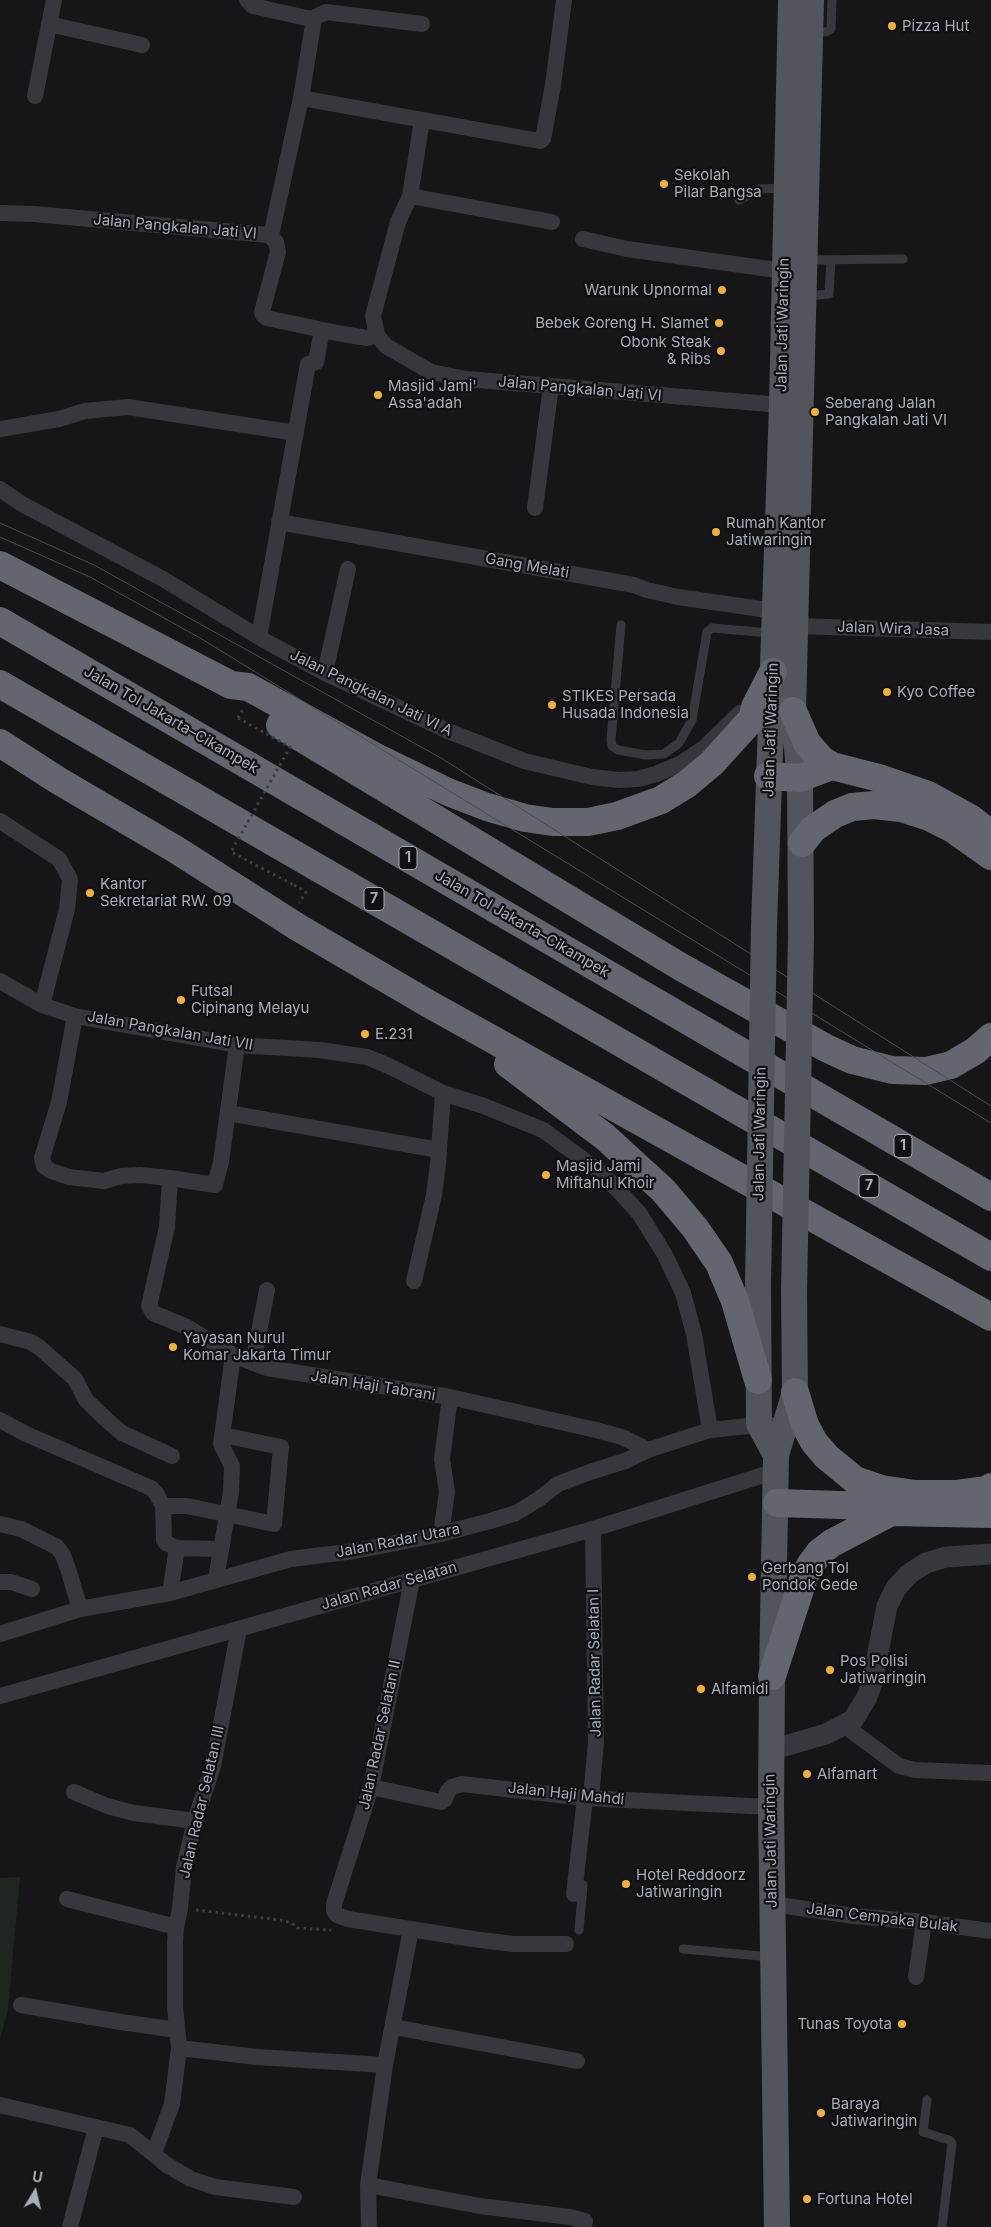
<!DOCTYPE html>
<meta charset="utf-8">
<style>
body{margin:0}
#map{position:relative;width:991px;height:2227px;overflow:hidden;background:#161618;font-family:Inter,sans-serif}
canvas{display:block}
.north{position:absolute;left:10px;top:2167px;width:50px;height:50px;-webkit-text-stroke:4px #111113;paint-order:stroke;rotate:9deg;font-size:14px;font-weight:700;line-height:20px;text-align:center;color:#a8adb8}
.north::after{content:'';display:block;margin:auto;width:18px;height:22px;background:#a8adb8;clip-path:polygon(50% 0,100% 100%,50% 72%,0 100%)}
</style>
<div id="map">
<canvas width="991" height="2227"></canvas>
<div class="north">U</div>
</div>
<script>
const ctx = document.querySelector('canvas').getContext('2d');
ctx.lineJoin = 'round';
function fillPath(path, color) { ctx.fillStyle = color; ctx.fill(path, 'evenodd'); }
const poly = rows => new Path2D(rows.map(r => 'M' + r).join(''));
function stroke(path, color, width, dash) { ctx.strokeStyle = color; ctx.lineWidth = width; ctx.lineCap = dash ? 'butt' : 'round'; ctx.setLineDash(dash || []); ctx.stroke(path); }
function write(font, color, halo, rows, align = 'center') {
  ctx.font = font + ' Inter,sans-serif'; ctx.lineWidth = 4.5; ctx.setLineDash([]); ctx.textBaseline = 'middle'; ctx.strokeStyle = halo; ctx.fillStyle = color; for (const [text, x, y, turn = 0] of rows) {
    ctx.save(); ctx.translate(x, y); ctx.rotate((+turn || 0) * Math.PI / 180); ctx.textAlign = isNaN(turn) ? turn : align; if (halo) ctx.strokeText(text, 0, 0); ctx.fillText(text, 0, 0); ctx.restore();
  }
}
const green = poly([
 [20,1877,8,2010,0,2039,0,1878]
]);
const path = poly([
 [238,718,243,709],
 [294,885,306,892,299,903],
 [196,1910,280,1920,292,1923,297,1928,331,1930]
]);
const service = poly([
 [813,32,826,32,831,29,832,0],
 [739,200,759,189,786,188],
 [806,260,903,259],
 [807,296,829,294,831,260],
 [621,625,611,740,612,746,618,750,646,755,664,754,679,743,692,720,707,632,712,628,771,633],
 [579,1930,583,1885],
 [683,1949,772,1957],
 [927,2100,923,2132,949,2140,952,2143,942,2227]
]);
const minor = poly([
 [247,0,253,6,311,19],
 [311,19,326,12,422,24],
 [49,24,142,45],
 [35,96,54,0],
 [301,98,540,141,543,139,553,85,564,0],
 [422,120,410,196,398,222,373,316,377,335,386,346,431,372,466,379,782,405],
 [410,196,552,222],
 [0,213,34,214,269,235],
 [269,235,272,231,301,98,313,25,311,19],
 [269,235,276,242,278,252,262,312,263,315,267,318,337,333,367,338,377,335],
 [583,239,627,249,784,271],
 [0,429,59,419,85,411,128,407,296,433],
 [0,489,22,504,163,579,267,642,325,673,448,731,524,761,592,777,619,780,638,779,656,774,680,764,704,748,740,713,746,711],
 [535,508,551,386],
 [279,522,634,585,647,590,678,597,775,611],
 [794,626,991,632],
 [259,637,308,364,316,362,322,330],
 [325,673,348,569],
 [0,821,59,859,70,879,67,909,42,1005],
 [0,981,42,1005,75,1016,237,1045,319,1050,367,1057,389,1066,443,1093,484,1106,543,1130,600,1172,618,1190,639,1213,665,1255,683,1293,694,1334,710,1430],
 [75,1016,59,1102,42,1158,44,1166,51,1171,69,1177,104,1181,121,1176,140,1175,170,1178,215,1185,221,1162,237,1045],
 [228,1113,439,1150],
 [170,1178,167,1227,149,1306,153,1313,187,1327,233,1355,267,1368,450,1397,596,1430,622,1437,648,1450],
 [414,1281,434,1195,438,1164,443,1093],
 [0,1334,31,1342,40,1348,75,1379,86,1400,110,1423,122,1433,172,1456],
 [253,1363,267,1290],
 [0,1420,26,1434,151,1488,156,1493,163,1506,164,1540,166,1543,177,1548,170,1593],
 [163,1506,187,1506,274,1524,281,1447,232,1437,225,1438,221,1444],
 [0,1524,21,1529,57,1547,63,1555,69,1572,80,1609],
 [441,1534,447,1492,442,1459,450,1397],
 [177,1548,221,1549],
 [216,1579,231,1492,232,1466,221,1444,233,1355],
 [412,1580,371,1787,334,1904,334,1911,337,1915,348,1919,473,1939,513,1944,566,1944],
 [0,1582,11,1582,32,1589],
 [0,1634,80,1609,170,1593,291,1559,355,1551,441,1534,490,1521,516,1513,539,1499,558,1484,590,1472,625,1461,648,1450,710,1430,769,1424],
 [0,1696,593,1529,776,1471],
 [845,1726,899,1766,915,1770,991,1773],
 [371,1787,441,1802,445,1799,448,1791,452,1787,462,1784,585,1798,771,1807],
 [74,1792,107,1806,134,1813,195,1821],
 [591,1798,596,1742,593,1529],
 [574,1894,585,1798],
 [67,1899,176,1927],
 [772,1904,854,1916,924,1922,991,1931],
 [916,1977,924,1922],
 [21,2005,121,2022,177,2030],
 [394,2027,577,2061],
 [179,2048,257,2057,385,2065],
 [0,2105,130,2135,167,2165,191,2179,215,2187,294,2197],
 [154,2153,172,2104,179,2048,175,2006,175,1942,176,1927,180,1909,184,1867,195,1821,213,1766,239,1629],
 [368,2185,480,2206,570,2217,585,2221,584,2227],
 [70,2227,96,2127],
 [369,2227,368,2185,385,2065,411,1929]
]);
const tertiary = poly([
 [771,1750,826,1734,853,1720,867,1697,872,1683,887,1606,896,1588,909,1574,926,1563,946,1557,991,1554]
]);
const primary = poly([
 [764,926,782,405,791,0],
 [801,937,800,778,793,711,811,0],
 [758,1286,759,1424,776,1455],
 [777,2227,771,1807,772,1676,776,1455,795,1392,794,1292]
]);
const motorway = poly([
 [0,565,231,685,248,687,376,757,448,792,487,807,525,818,553,822,588,822,617,816,661,800,687,784,712,763,752,719,755,707,773,672],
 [0,621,991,1197],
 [0,684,991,1257],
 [793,711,807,743,822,760,832,766,879,778,928,795,970,818,991,834],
 [280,725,681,967,826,1048,852,1060,892,1070,926,1071,951,1065,975,1051,991,1037],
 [0,743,59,781,175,849,299,928,429,1004,991,1317],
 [768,776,800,778,832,766],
 [802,843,813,829,835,814,852,807,874,805,901,808,929,817,953,829,991,856],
 [508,1064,605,1137,663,1190,695,1228,719,1263,735,1301,758,1380],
 [795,1392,805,1425,814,1442,827,1457,855,1480,881,1489,915,1494,957,1494,987,1490,991,1487],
 [777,1503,872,1506,891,1512,991,1514],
 [772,1676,804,1577,811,1564,820,1552,832,1543,891,1512]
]);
const tram = poly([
 [0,523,94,565,441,758,991,1106],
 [0,537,90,577,200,638,991,1123]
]);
const pathBridge = poly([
 [238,718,290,747,231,852,294,885]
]);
const primaryBridge = poly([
 [758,1286,764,926],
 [794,1292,801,937]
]);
const markers = [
 [892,26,5,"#f2b134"],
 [664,184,5,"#f2b134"],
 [722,290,5,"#f2b134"],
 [719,323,5,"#f2b134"],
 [721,351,5,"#f2b134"],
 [378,395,5,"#f2b134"],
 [815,412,5,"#f2b134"],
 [716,532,5,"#f2b134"],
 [887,692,5,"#f2b134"],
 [552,705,5,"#f2b134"],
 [90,893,5,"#f2b134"],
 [181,1000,5,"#f2b134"],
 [365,1034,5,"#f2b134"],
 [546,1175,5,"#f2b134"],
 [173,1347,5,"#f2b134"],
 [752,1577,5,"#f2b134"],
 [830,1670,5,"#f2b134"],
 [701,1689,5,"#f2b134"],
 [807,1774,5,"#f2b134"],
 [626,1884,5,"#f2b134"],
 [902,2024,5,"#f2b134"],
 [821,2113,5,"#f2b134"],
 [807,2199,5,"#f2b134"]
];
const shields = [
 [408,858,18],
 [374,899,20],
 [903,1146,18],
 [869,1186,20]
];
const shieldNames = [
 ["1",408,858],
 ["7",374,899],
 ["1",903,1146],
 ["7",869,1186]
];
const poiNames = [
 ["Pizza Hut",902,26],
 ["Sekolah",674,175],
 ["Pilar Bangsa",674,192],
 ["Warunk Upnormal",712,290,"right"],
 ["Bebek Goreng H. Slamet",709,323,"right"],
 ["Obonk Steak",711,342,"right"],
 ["& Ribs",711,359,"right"],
 ["Masjid Jami'",388,386],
 ["Assa'adah",388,403],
 ["Seberang Jalan",825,403],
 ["Pangkalan Jati VI",825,420],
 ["Rumah Kantor",726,523],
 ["Jatiwaringin",726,540],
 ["Kyo Coffee",897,692],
 ["STIKES Persada",562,696],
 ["Husada Indonesia",562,713],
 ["Kantor",100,884],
 ["Sekretariat RW. 09",100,901],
 ["Futsal",191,991],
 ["Cipinang Melayu",191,1008],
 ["E.231",375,1034],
 ["Masjid Jami",556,1166],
 ["Miftahul Khoir",556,1183],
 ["Yayasan Nurul",183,1338],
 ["Komar Jakarta Timur",183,1355],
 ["Gerbang Tol",762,1568],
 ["Pondok Gede",762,1585],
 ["Pos Polisi",840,1661],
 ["Jatiwaringin",840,1678],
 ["Alfamidi",711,1689],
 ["Alfamart",817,1774],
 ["Hotel Reddoorz",636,1875],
 ["Jatiwaringin",636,1892],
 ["Tunas Toyota",892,2024,"right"],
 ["Baraya",831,2104],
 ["Jatiwaringin",831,2121],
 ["Fortuna Hotel",817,2199]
];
const streetNames = [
 ["Jalan Pangkalan Jati VI",175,227,5],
 ["Jalan Jati Waringin",783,325,-89],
 ["Jalan Pangkalan Jati VI",580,389,5],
 ["Gang Melati",527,566,10],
 ["Jalan Wira Jasa",893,629,2],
 ["Jalan Pangkalan Jati VI A",371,693,26],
 ["Jalan Tol Jakarta–Cikampek",171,720,30],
 ["Jalan Jati Waringin",771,730,-88],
 ["Jalan Tol Jakarta–Cikampek",522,924,30],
 ["Jalan Pangkalan Jati VII",170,1031,10],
 ["Jalan Jati Waringin",760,1134,-89],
 ["Jalan Haji Tabrani",373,1386,9],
 ["Jalan Radar Utara",398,1541,-11],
 ["Jalan Radar Selatan",389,1586,-16],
 ["Jalan Radar Selatan I",595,1663,-91],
 ["Jalan Radar Selatan II",380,1735,-78],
 ["Jalan Haji Mahdi",566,1794,6],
 ["Jalan Radar Selatan III",202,1802,-77],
 ["Jalan Jati Waringin",771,1841,-91],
 ["Jalan Cempaka Bulak",882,1918,7]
];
fillPath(green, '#1e261f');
stroke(path, '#3d3f44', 3, [2.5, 4]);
stroke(service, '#37383d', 9);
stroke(minor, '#37383d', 16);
stroke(tertiary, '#37383d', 21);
stroke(primary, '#53555c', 26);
stroke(motorway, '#63666e', 28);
stroke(tram, '#4a4c52', 1);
stroke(pathBridge, '#3d3f44', 3, [2.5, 4]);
stroke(primaryBridge, '#53555c', 26);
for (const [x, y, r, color] of markers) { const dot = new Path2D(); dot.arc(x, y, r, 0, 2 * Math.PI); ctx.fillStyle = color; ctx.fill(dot); stroke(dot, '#111113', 2); }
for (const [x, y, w] of shields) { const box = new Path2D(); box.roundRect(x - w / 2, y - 11.5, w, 23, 4); ctx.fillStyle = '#111113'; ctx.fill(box); stroke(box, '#a8adb8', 1); }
write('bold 14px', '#a8adb8', null, shieldNames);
write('15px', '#a8adb8', '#111113', poiNames, 'left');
write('15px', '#a8adb8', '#111113', streetNames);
</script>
